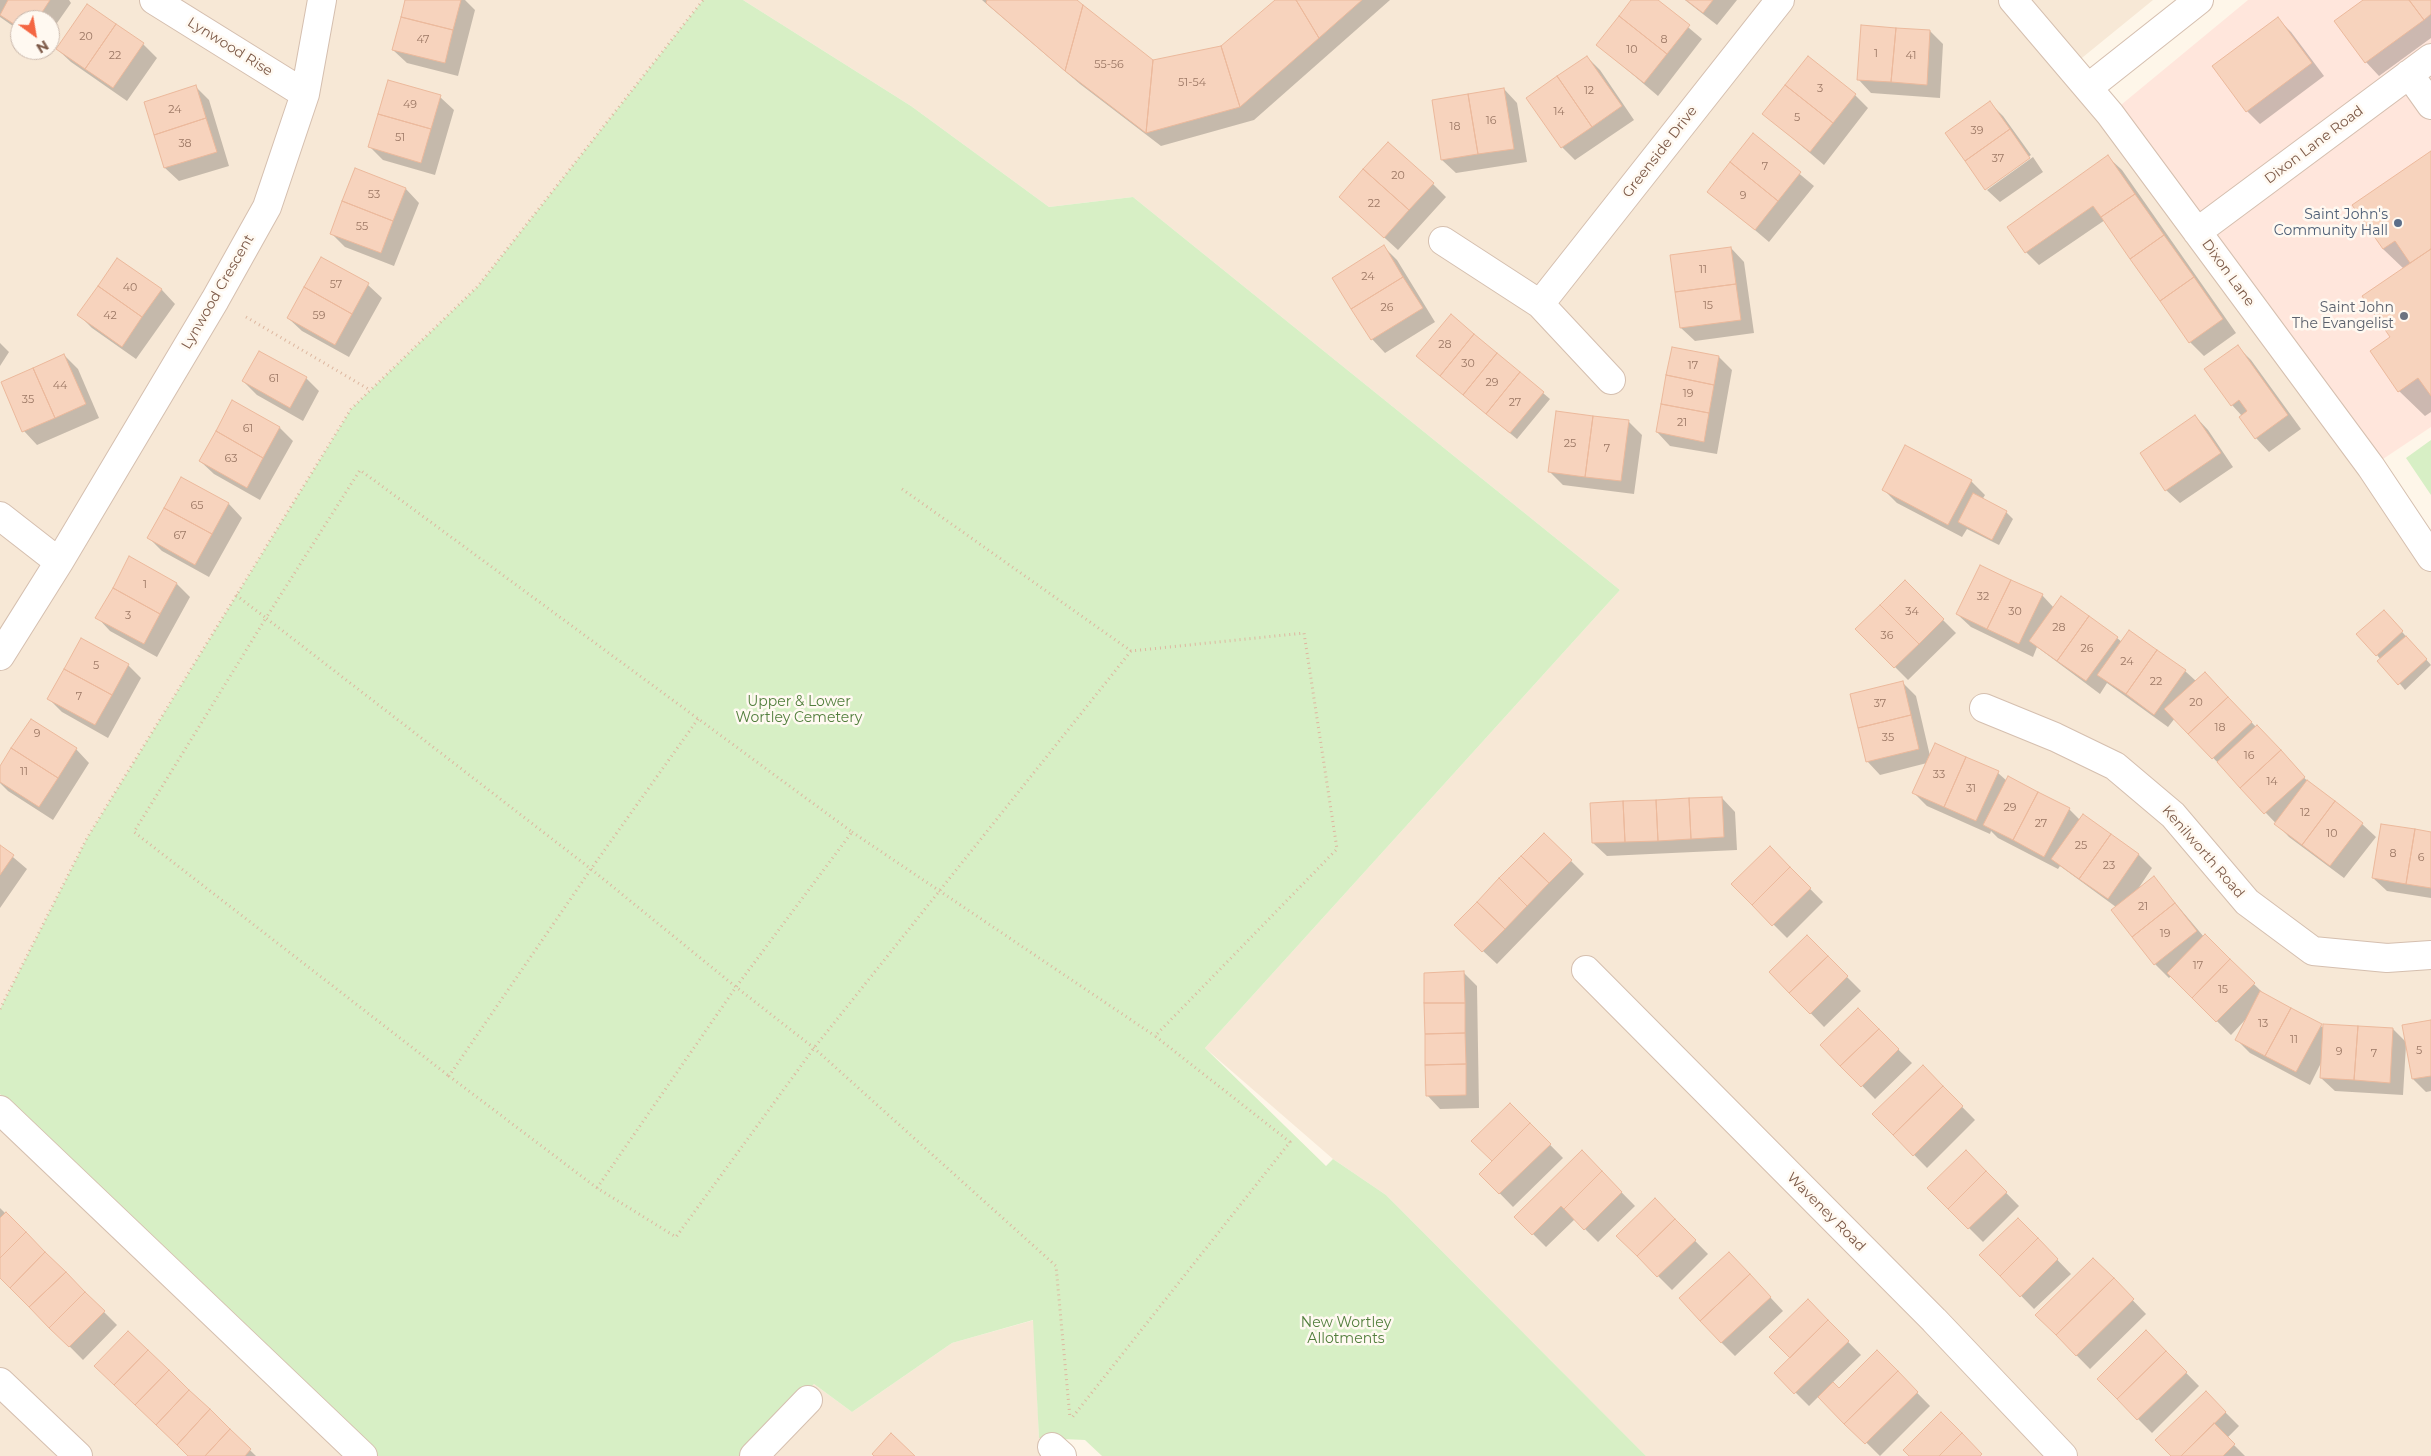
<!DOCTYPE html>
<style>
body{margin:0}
#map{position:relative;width:2431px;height:1456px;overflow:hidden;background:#fef6e9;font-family:Montserrat,sans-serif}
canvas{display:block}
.north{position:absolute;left:10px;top:10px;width:50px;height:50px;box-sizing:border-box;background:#fff9f1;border:1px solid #cbb9ad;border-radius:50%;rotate:148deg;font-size:14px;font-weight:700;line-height:20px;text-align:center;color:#7d5a48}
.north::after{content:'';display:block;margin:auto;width:18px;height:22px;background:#f46642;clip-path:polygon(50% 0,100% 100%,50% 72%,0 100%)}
</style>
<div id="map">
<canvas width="2431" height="1456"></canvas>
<div class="north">N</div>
</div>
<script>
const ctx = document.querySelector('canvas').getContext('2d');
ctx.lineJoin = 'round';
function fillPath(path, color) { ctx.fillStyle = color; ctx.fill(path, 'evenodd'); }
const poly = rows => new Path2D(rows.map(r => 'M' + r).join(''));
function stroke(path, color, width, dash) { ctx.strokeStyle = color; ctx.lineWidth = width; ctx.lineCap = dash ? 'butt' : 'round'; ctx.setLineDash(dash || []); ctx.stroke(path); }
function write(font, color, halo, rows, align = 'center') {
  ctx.font = font + ' Montserrat,sans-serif'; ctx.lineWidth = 5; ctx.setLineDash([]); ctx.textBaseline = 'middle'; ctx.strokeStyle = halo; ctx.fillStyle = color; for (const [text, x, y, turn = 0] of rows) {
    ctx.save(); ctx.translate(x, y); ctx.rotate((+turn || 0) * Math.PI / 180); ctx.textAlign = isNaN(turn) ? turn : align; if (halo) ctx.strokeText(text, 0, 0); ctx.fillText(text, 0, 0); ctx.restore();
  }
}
const residential = poly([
 [0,0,703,0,478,286,351,409,87,838,0,1009],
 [20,20,50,20,50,50,20,50],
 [743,0,2153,0,2072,66,2431,557,2431,1456,1646,1456,1386,1195,1333,1159,1205,1048,1620,590,1133,197,1049,207,911,106],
 [0,1094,374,1456,0,1456],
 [1034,1320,1039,1438,1062,1456,744,1456,814,1384,852,1412,952,1343]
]);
const commercial = poly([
 [2248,0,2431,0,2431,427,2371,467,2110,114]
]);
const green = poly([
 [703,0,743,0,911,106,1049,207,1133,197,1620,590,1205,1048,1326,1166,1333,1159,1386,1195,1646,1456,1102,1456,1085,1440,1039,1438,1033,1320,952,1343,852,1412,814,1384,744,1456,374,1456,0,1094,0,1009,87,838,351,409,478,286],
 [2431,440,2431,495,2406,458]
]);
const shadow = poly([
 [0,0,69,0,71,3,50,33,50,20,20,20,20,31,0,17],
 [406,0,465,0,475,10,458,76,407,63,393,50],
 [982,0,1074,0,1153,61,1222,47,1277,0,1390,0,1254,120,1161,146,1080,84],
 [1633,0,1656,0,1702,39,1658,96,1598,45],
 [1685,0,1737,0,1717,25],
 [2364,0,2431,0,2431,38,2379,76,2366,62],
 [87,6,143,44,157,58,127,101,71,62,57,49],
 [2278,19,2291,32,2324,76,2260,124,2247,111],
 [1930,31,1943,44,1940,98,1871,93,1858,79],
 [1587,57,1600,70,1634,120,1575,160,1562,147],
 [196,87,209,100,229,166,179,181,165,168,145,103],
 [1504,89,1517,103,1527,162,1456,173,1442,160,1433,101],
 [1855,95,1868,108,1824,165,1763,113],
 [440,97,454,110,435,175,383,160,370,147],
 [1989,102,2003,116,2031,155,1987,187,1987,189,1947,133],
 [1753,135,1814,186,1769,242,1709,191],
 [2431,153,2431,412,2425,416,2399,391,2392,337,2404,269,2383,249],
 [2033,157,2043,172,2000,202,1987,190],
 [2108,157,2122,170,2236,333,2204,356,2190,342,2105,220,2039,265,2026,252],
 [356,170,406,189,419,203,394,266,345,247,331,233],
 [1433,184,1446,197,1398,250,1340,197],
 [1384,247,1397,260,1435,322,1385,353,1372,339],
 [1731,248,1744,262,1754,333,1695,341,1681,328,1672,256],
 [321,258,368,285,382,298,349,357,302,331,288,318],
 [118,259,162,290,175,304,136,359,92,328,79,315],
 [0,343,9,352,0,366],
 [2237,346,2251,360,2301,429,2269,452,2256,438,2241,417,2242,416,2232,405],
 [1673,349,1719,357,1732,370,1717,454,1670,446,1657,432],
 [64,355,78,369,99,418,37,445,24,431],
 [1424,362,1543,393,1550,399,1517,439],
 [306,378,319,391,303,421,257,395,243,381],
 [233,402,280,428,293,441,260,500,214,474,200,461],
 [2195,416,2208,430,2233,467,2180,503,2166,490],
 [1629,422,1642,435,1634,494,1563,485,1550,472],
 [182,479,229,504,242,518,209,577,162,551,149,538],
 [1971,481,1985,495,1982,500,2006,512,2013,519,1999,545,1967,529,1962,537,1897,503,1883,489],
 [130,558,177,584,190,597,157,657,110,631,97,617],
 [1905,582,1956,633,1908,680,1857,629],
 [2042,595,2054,608,2117,638,2122,642,2130,632,2185,671,2196,681,2218,687,2313,787,2362,824,2376,837,2344,878,2289,837,2175,718,2168,727,2107,683,2100,694,2037,647,2033,657,1971,627,1957,614],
 [2390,618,2431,665,2405,690,2377,655],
 [128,665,141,678,108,738,62,712,49,699],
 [1902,682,1916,696,1930,756,1998,773,2007,781,2069,809,2080,820,2083,816,2139,855,2152,868,2136,892,2154,878,2204,937,2205,936,2265,995,2324,1028,2393,1029,2407,1043,2431,1022,2431,1091,2426,1092,2413,1079,2406,1045,2403,1095,2335,1091,2321,1078,2322,1061,2310,1085,2250,1053,2236,1039,2246,1019,2231,1035,2171,976,2169,978,2155,964,2113,910,2116,907,2060,866,2058,869,1998,838,1991,831,1990,834,1927,806,1914,793,1927,763,1880,775,1867,761],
 [76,749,89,763,53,820,8,791,0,783,0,769],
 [1722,798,1735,812,1737,850,1607,856,1593,843],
 [2431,833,2431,898,2387,891,2373,878],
 [0,846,27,869,0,908],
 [1770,848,1823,902,1787,938,1733,884],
 [1571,861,1584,874,1497,964,1469,938],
 [1807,937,1861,991,1824,1027,1771,972],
 [1463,972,1477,986,1479,1108,1440,1109,1427,1095],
 [1858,1010,1912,1063,1875,1099,1822,1045],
 [1923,1067,1975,1120,1927,1168,1874,1114],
 [1510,1104,1563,1158,1513,1207,1481,1174,1493,1161,1473,1141],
 [1582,1152,1635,1206,1598,1242,1575,1219,1546,1247,1516,1217],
 [1966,1152,2019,1206,1983,1242,1929,1188],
 [1655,1200,1708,1254,1672,1290,1618,1236],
 [0,1208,117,1325,83,1360,0,1276],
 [2018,1219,2071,1274,2034,1309,1981,1255],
 [2093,1259,2146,1314,2090,1369,2037,1315],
 [1742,1267,1783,1311,1735,1356,1721,1342],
 [1808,1301,1861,1355,1832,1383,1839,1390,1877,1352,1930,1406,1880,1456,1819,1396,1809,1406,1776,1373,1791,1358],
 [128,1332,256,1456,189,1456],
 [2146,1332,2199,1386,2152,1433,2098,1379],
 [2206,1393,2239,1426,2227,1438,2245,1456,2172,1456]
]);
const building = poly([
 [8,0,50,0,37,20,20,20,20,28,0,15,8,0],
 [405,0,461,0,453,30,401,17,405,0],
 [987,0,1077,0,1083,5,1065,71,986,3,987,0],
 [1275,0,1296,0,1319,38,1240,107,1221,46,1275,0],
 [1296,0,1362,0,1319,38,1296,0],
 [1631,0,1658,0,1690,25,1667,54,1619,16,1631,0],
 [1686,0,1713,0,1703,13,1686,0],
 [2363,0,2409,0,2424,20,2365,63,2334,21,2363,0],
 [2409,0,2431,0,2431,14,2424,20,2409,0],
 [87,4,116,24,85,69,56,49,87,4],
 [1083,5,1153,60,1146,133,1065,71,1083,5],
 [1619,16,1667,54,1644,83,1596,45,1619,16],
 [401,17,453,30,445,63,392,50,401,17],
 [2278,17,2312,63,2246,112,2212,66,2278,17],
 [116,24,144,43,113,88,85,69,116,24],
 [1861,25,1896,28,1891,82,1857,80,1861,25],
 [1896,28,1930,30,1927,85,1891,82,1896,28],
 [1221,46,1240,107,1146,133,1153,60,1221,46],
 [1587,56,1622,106,1592,127,1557,76,1587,56],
 [1808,56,1856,94,1833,123,1785,85,1808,56],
 [1557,76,1592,127,1561,148,1526,98,1557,76],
 [388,80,441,95,431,129,378,114,388,80],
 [196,85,206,118,154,135,144,102,196,85],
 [1785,85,1833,123,1810,152,1762,114,1785,85],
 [1504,88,1514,149,1478,154,1468,94,1504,88],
 [1468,94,1478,154,1441,160,1432,100,1468,94],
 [1990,101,2010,129,1965,161,1945,133,1990,101],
 [378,114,431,129,421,163,368,147,378,114],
 [206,118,217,152,164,168,154,135,206,118],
 [2010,129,2030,158,1985,190,1965,161,2010,129],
 [1753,133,1801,172,1778,201,1730,162,1753,133],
 [1388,142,1434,183,1409,210,1363,169,1388,142],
 [2431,151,2431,249,2410,263,2395,241,2383,249,2352,205,2431,151],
 [2108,155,2135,194,2101,217,2093,206,2025,253,2007,227,2108,155],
 [1730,162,1778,201,1755,230,1707,192,1730,162],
 [355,168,406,188,393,221,342,201,355,168],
 [1363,169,1409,210,1384,238,1339,197,1363,169],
 [2135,194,2164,235,2130,259,2101,217,2135,194],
 [342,201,393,221,381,253,330,234,342,201],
 [2164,235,2194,277,2160,301,2130,259,2164,235],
 [1384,245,1403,277,1351,309,1332,278,1384,245],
 [1731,247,1736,284,1675,292,1670,255,1731,247],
 [2431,249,2431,396,2418,378,2398,392,2370,351,2390,337,2362,296,2431,249],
 [321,257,369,283,352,314,304,287,321,257],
 [117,258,162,289,142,317,98,286,117,258],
 [1403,277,1423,308,1371,340,1351,309,1403,277],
 [2194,277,2223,319,2189,343,2160,301,2194,277],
 [1736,284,1741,320,1680,328,1675,292,1736,284],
 [98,286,142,317,122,347,77,315,98,286],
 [304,287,352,314,335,345,287,318,304,287],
 [1451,314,1474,334,1440,376,1416,356,1451,314],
 [1474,334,1497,353,1463,395,1440,376,1474,334],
 [2238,345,2288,415,2255,439,2239,417,2247,411,2239,400,2231,406,2204,369,2238,345],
 [1672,347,1719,356,1714,385,1666,375,1672,347],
 [259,351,307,377,290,408,242,381,259,351],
 [1497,353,1520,372,1486,414,1463,395,1497,353],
 [64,354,86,404,55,418,33,368,64,354],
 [33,368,55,418,22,432,1,382,33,368],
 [1520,372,1544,392,1510,433,1486,414,1520,372],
 [1666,375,1714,385,1709,413,1661,404,1666,375],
 [232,400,280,427,263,458,216,431,232,400],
 [1661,404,1709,413,1704,442,1656,432,1661,404],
 [1556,411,1593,416,1585,477,1548,472,1556,411],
 [2195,415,2221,453,2165,491,2140,453,2195,415],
 [1593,416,1629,420,1621,481,1585,477,1593,416],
 [216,431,263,458,247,488,199,461,216,431],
 [1905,445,1972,480,1948,525,1882,490,1905,445],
 [181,477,229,503,212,534,164,508,181,477],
 [1973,493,2007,511,1992,540,1958,522,1973,493],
 [164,508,212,534,195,565,147,538,164,508],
 [129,556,177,583,160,614,113,588,129,556],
 [1980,565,2011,580,1987,629,1956,614,1980,565],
 [1905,580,1944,619,1919,644,1880,605,1905,580],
 [2011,580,2043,594,2019,644,1987,629,2011,580],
 [113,588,160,614,144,644,95,618,113,588],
 [2061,596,2089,616,2057,661,2029,641,2061,596],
 [1880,605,1919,644,1894,668,1855,629,1880,605],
 [2384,610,2403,631,2376,656,2356,634,2384,610],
 [2089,616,2118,637,2086,681,2057,661,2089,616],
 [2129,630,2157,650,2126,694,2097,675,2129,630],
 [2406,636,2427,659,2398,685,2377,661,2406,636],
 [81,638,129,664,112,695,64,669,81,638],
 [2157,650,2186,670,2154,715,2126,694,2157,650],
 [64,669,112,695,95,725,47,699,64,669],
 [2205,672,2228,697,2188,734,2164,709,2205,672],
 [1903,681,1911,715,1858,728,1850,694,1903,681],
 [2228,697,2252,722,2212,759,2188,734,2228,697],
 [1911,715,1919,749,1866,762,1858,728,1911,715],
 [31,719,77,748,58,778,11,748,31,719],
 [2257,725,2281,750,2240,788,2217,762,2257,725],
 [1935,743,1966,757,1944,807,1912,793,1935,743],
 [11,748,58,778,39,807,0,782,0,766,11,748],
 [2281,750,2305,777,2264,814,2240,788,2281,750],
 [1966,757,1999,771,1976,821,1944,807,1966,757],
 [2008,776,2038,792,2013,840,1983,825,2008,776],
 [2307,780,2335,801,2302,845,2274,824,2307,780],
 [2038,792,2070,808,2044,857,2013,840,2038,792],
 [1722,797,1724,837,1691,839,1689,798,1722,797],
 [1689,798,1691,839,1658,841,1656,800,1689,798],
 [1656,800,1658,841,1625,842,1623,801,1656,800],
 [1623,801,1625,842,1592,843,1590,803,1623,801],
 [2335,801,2363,823,2330,866,2302,845,2335,801],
 [2083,814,2111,834,2079,879,2051,859,2083,814],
 [2381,824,2415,829,2406,884,2372,878,2381,824],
 [2415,829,2431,832,2431,888,2406,884,2415,829],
 [1544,833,1572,860,1549,883,1521,856,1544,833],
 [2111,834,2139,854,2108,899,2079,879,2111,834],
 [0,845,14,855,0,875,0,845],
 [1770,846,1790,867,1752,905,1731,884,1770,846],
 [1521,856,1549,883,1527,906,1499,878,1521,856],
 [1790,867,1811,888,1772,926,1752,905,1790,867],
 [2154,876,2175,903,2132,937,2111,910,2154,876],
 [1499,878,1527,906,1505,929,1477,902,1499,878],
 [1477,902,1505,929,1482,952,1454,925,1477,902],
 [2175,903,2197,931,2154,965,2132,937,2175,903],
 [2205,934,2230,959,2192,998,2167,973,2205,934],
 [1807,935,1828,956,1789,993,1769,972,1807,935],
 [1828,956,1848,976,1810,1014,1789,993,1828,956],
 [2230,959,2255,983,2216,1022,2192,998,2230,959],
 [1464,971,1465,1003,1424,1003,1424,973,1464,971],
 [2260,991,2291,1008,2265,1056,2235,1040,2260,991],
 [1424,1003,1465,1003,1465,1033,1425,1034,1424,1003],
 [1858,1008,1879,1029,1840,1066,1820,1045,1858,1008],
 [2291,1008,2322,1024,2296,1072,2265,1056,2291,1008],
 [2431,1020,2431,1076,2412,1079,2402,1025,2431,1020],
 [2323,1024,2358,1026,2354,1080,2320,1078,2323,1024],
 [2358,1026,2393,1028,2390,1083,2354,1080,2358,1026],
 [1879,1029,1899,1049,1861,1087,1840,1066,1879,1029],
 [1465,1033,1466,1064,1425,1065,1425,1034,1465,1033],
 [1466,1064,1466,1095,1426,1096,1425,1065,1466,1064],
 [1923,1065,1943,1086,1893,1135,1872,1114,1923,1065],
 [1943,1086,1963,1106,1913,1156,1893,1135,1943,1086],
 [1510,1103,1530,1123,1492,1161,1471,1141,1510,1103],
 [1530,1123,1551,1144,1499,1194,1479,1174,1530,1123],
 [1582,1150,1602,1171,1564,1209,1561,1206,1532,1235,1514,1217,1582,1150],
 [1966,1150,1986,1171,1948,1209,1927,1188,1966,1150],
 [1602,1171,1622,1192,1584,1230,1564,1209,1602,1171],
 [1986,1171,2007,1192,1968,1229,1948,1209,1986,1171],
 [1655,1198,1675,1219,1637,1256,1616,1236,1655,1198],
 [6,1212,26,1232,0,1258,0,1218,6,1212],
 [2018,1218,2038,1238,2000,1276,1979,1255,2018,1218],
 [1675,1219,1696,1240,1657,1277,1637,1256,1675,1219],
 [26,1232,45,1252,10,1288,0,1278,0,1258,26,1232],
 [2038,1238,2058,1259,2020,1297,2000,1276,2038,1238],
 [45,1252,66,1272,29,1307,10,1288,45,1252],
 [1729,1252,1750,1274,1700,1321,1679,1298,1729,1252],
 [2093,1258,2114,1278,2056,1335,2035,1315,2093,1258],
 [66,1272,85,1292,49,1328,29,1307,66,1272],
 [1750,1274,1771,1297,1721,1343,1700,1321,1750,1274],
 [2114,1278,2134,1299,2076,1356,2056,1335,2114,1278],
 [85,1292,105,1311,69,1347,49,1328,85,1292],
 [1808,1299,1828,1320,1790,1358,1769,1337,1808,1299],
 [1828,1320,1849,1341,1794,1394,1774,1373,1828,1320],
 [2146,1330,2166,1351,2117,1399,2097,1379,2146,1330],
 [128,1331,148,1350,114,1385,94,1366,128,1331],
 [148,1350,169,1370,135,1405,114,1385,148,1350],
 [1877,1350,1898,1371,1844,1424,1818,1397,1833,1382,1839,1388,1877,1350],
 [2166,1351,2187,1372,2137,1420,2117,1399,2166,1351],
 [169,1370,189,1390,156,1425,135,1405,169,1370],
 [1898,1371,1918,1392,1865,1444,1844,1424,1898,1371],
 [189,1390,210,1409,177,1445,156,1425,189,1390],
 [2206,1391,2226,1412,2181,1456,2171,1456,2155,1440,2206,1391],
 [210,1409,230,1429,205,1456,188,1456,177,1445,210,1409],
 [1941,1412,1962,1433,1939,1456,1909,1456,1903,1450,1941,1412],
 [2214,1423,2235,1444,2223,1456,2181,1456,2214,1423],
 [230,1429,251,1449,245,1456,205,1456,230,1429],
 [891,1433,915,1456,874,1456,872,1454,891,1433],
 [1962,1433,1982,1454,1980,1456,1939,1456,1962,1433]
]);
const path = poly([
 [246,317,370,390],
 [902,489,1131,651],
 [236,595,266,618,134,832,449,1076],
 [698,719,591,869,449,1076,597,1188,676,1237,814,1048,1131,651,1304,633,1337,849,1155,1036,1290,1142,1071,1419],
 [852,832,1155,1036],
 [0,1009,87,838,351,409,478,286,703,0],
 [597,1188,736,987,852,832,360,470,266,618,591,869,736,987,814,1048,1056,1266,1070,1418]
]);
const minor = poly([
 [154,0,305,94],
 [2013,0,2110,114,2371,467,2431,557],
 [2409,74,2431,105],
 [2089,87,2199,0],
 [2197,232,2431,58],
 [1443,241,1540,304,1611,380],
 [1540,304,1780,0],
 [0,516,59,562],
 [0,656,59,562,215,300,267,207,305,94,322,0],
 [1984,708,2055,737,2115,766,2173,815,2247,902,2313,951,2387,958,2431,955],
 [1586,970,1934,1320,2063,1456],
 [0,1110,363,1456],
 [0,1382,78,1456],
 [1052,1447,1062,1456],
 [754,1456,808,1400]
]);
const markers = [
 [2398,223,5,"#5c6f8a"],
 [2404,316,5,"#6b7280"]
];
const numberNames = [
 ["20",86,37],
 ["47",423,40],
 ["8",1664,40],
 ["10",1632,50],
 ["1",1876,54],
 ["22",115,56],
 ["41",1911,56],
 ["55-56",1109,65],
 ["51-54",1192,83],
 ["3",1820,89],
 ["12",1589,91],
 ["49",410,105],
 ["24",175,110],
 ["14",1559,112],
 ["5",1797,118],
 ["16",1491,121],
 ["18",1455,127],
 ["39",1977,131],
 ["51",400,138],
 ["38",185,144],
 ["37",1998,159],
 ["7",1765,167],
 ["20",1398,176],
 ["53",374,195],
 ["9",1743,196],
 ["22",1374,204],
 ["55",362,227],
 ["11",1703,270],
 ["24",1368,277],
 ["57",336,285],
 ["40",130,288],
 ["15",1708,306],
 ["26",1387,308],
 ["42",110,316],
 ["59",319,316],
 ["28",1445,345],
 ["30",1468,364],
 ["17",1693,366],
 ["61",274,379],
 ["29",1492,383],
 ["44",60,386],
 ["19",1688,394],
 ["35",28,400],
 ["27",1515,403],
 ["21",1682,423],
 ["61",248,429],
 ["25",1570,444],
 ["7",1607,449],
 ["63",231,459],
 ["65",197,506],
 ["67",180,536],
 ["1",145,585],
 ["32",1983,597],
 ["34",1912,612],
 ["30",2015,612],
 ["3",128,616],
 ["28",2059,628],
 ["36",1887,636],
 ["26",2087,649],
 ["24",2127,662],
 ["5",96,666],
 ["22",2156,682],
 ["7",79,697],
 ["20",2196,703],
 ["37",1880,704],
 ["18",2220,728],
 ["9",37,734],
 ["35",1888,738],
 ["16",2249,756],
 ["11",24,772],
 ["33",1939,775],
 ["14",2272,782],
 ["31",1971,789],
 ["29",2010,808],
 ["12",2305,813],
 ["27",2041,824],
 ["10",2332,834],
 ["25",2081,846],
 ["8",2393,854],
 ["6",2421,858],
 ["23",2109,866],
 ["21",2143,907],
 ["19",2165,934],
 ["17",2198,966],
 ["15",2223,990],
 ["13",2263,1024],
 ["11",2294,1040],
 ["5",2419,1051],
 ["9",2339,1052],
 ["7",2374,1054]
];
const streetNames = [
 ["Lynwood Rise",230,47,32],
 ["Dixon Lane Road",2314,145,-37],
 ["Greenside Drive",1660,152,-52],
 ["Dixon Lane",2228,273,54],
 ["Lynwood Crescent",218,292,-60],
 ["Kenilworth Road",2203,852,49],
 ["Waveney Road",1826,1212,45]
];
const serviceNames = [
 ["Saint John's",2388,215],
 ["Community Hall",2388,231]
];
const worshipNames = [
 ["Saint John",2394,308],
 ["The Evangelist",2394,324]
];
const parkNames = [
 ["Upper & Lower",799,702],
 ["Wortley Cemetery",799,718],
 ["New Wortley",1346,1323],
 ["Allotments",1346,1339]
];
fillPath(residential, '#f7e8d6');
fillPath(commercial, '#ffe6dc');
fillPath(green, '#d7efc5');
fillPath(shadow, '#0003');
fillPath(building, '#f7d3bd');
stroke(building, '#ecb99c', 1);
stroke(minor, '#d5bfaf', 30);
stroke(path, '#ddb69f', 3, [1, 4]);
stroke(minor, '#fff', 28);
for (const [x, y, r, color] of markers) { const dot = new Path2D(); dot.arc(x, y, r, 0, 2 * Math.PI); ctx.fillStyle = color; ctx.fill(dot); stroke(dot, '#fff9f1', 2); }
write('11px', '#9c7865', null, numberNames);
write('14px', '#7d5a48', '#fff9f1', streetNames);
write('14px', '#4e5e75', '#fff9f1', serviceNames, 'right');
write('14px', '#5b616d', '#fff9f1', worshipNames, 'right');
write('14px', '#517e3c', '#fff9f1', parkNames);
</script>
